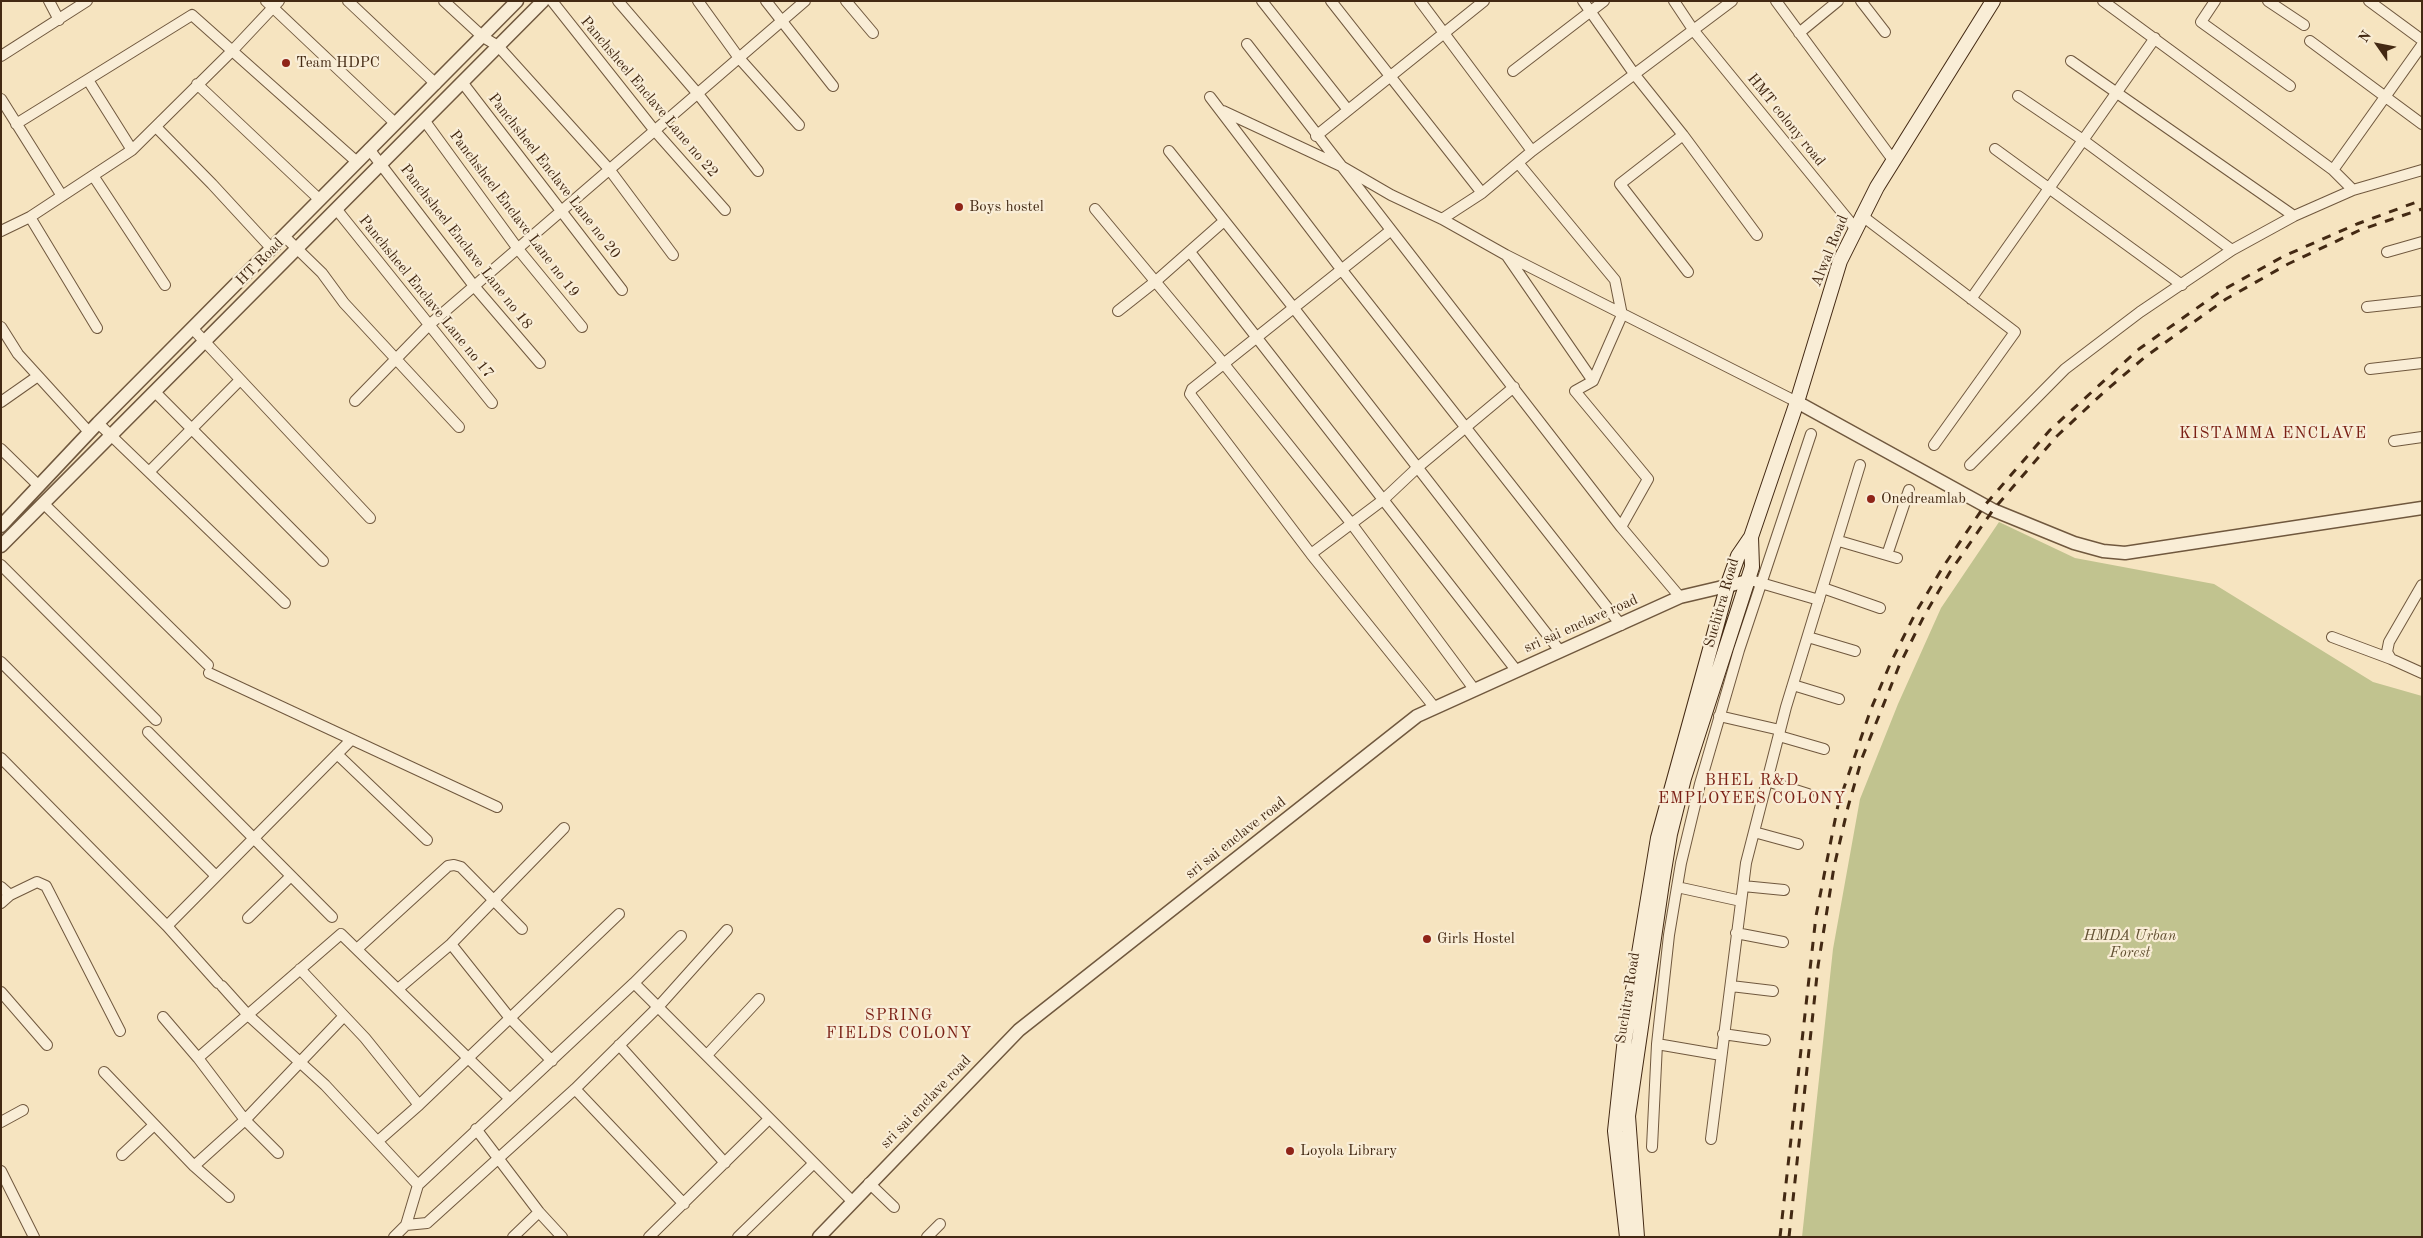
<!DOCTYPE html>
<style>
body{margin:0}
#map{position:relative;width:2423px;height:1238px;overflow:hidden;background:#f6e4c0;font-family:"Old Standard TT",serif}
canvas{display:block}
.frame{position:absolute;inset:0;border:2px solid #432913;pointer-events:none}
.north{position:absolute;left:2353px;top:20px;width:50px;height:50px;-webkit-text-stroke:4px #f9edd6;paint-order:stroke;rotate:303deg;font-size:14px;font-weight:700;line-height:20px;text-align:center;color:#432913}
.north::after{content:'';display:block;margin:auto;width:18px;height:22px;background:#432913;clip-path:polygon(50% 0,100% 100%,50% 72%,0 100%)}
</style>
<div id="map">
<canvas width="2423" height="1238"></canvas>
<div class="frame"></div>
<div class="north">N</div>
</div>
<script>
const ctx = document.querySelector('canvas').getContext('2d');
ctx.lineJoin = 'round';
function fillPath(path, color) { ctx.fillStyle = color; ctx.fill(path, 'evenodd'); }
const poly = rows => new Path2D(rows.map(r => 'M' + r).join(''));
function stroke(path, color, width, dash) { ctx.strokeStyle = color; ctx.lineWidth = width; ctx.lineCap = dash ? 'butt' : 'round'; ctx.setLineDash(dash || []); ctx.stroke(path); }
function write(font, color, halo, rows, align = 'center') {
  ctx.font = font + ' "Old Standard TT",serif'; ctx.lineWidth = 4.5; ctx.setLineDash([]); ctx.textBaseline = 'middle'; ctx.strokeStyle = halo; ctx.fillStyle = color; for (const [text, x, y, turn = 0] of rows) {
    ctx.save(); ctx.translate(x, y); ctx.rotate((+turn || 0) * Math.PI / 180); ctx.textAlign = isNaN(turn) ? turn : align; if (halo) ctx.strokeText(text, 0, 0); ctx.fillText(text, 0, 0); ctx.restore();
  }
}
const green = poly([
 [1999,522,2075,558,2214,584,2373,682,2422,696,2422,1237,1802,1237,1833,949,1860,799,1898,704,1941,608]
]);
const minor = poly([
 [49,1,59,20],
 [266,1,395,123],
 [348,1,436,84],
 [444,1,483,37,498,46,609,169,673,255],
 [552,1,655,131,725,210],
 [618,1,698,94,758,171],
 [698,1,739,58,799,125],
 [766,1,833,86],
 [846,1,873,33],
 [1262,1,1348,110],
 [1331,1,1482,193],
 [1420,1,1532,151],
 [1583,1,1635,75,1683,135,1757,235],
 [1674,1,1694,31,1855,228],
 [1776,1,1893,160],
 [1861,1,1885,32],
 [2215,1,2201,22,2290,86],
 [2268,1,2304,25],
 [2369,1,2422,40],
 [1799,33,1838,1],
 [2310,41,2422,124],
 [1247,44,1621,527,1680,597],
 [1,56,87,1],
 [2071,61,2294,216],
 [1513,71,1604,1],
 [88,80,132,150],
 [462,82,622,290],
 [197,84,320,200],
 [2018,96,2083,140,2232,250],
 [1210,97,1341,269,1621,625],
 [1,99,62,196],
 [1223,111,1341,166,1391,195,1442,219,1506,255,1797,402],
 [424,120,518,249,582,327],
 [16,124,192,15,357,162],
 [156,127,212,184,272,249],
 [1683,135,1620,184,1688,272],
 [1316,136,1484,1],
 [369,149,474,286,540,363],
 [1995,149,2182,285],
 [1169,151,1293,307,1560,651],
 [1519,164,1615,280,1622,315,1593,381,1575,391,1648,479,1621,527],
 [2333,170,2422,45],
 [94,177,165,285],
 [2353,190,2422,170],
 [1095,209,1224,364,1351,523,1474,689],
 [337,210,492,403],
 [1861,215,2015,332,1934,445],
 [30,217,97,328],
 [1442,219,1482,193,1532,151,1732,1],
 [1,231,30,217,132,150,233,50,279,1],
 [1390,231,1192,389,1190,394,1311,554,1435,708],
 [285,237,322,273,344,303,459,427],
 [1190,252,1516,670],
 [2387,252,2422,242],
 [1507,256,1593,381],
 [1971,299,2155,38],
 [2367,307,2422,301],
 [1118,311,1156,281,1224,221],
 [1,327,18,354,89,432],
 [192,328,370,518],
 [2370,369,2422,363],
 [155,392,323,561],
 [355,401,429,325,805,1],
 [1,402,38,376],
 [98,423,285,603],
 [2394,441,2422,437],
 [1,449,39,486],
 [1970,465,2065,369,2140,312,2232,250,2294,216,2353,190,2333,170,2103,1],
 [149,472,240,380],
 [44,504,208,665],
 [1839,541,1897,558],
 [1311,554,1383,500,1417,468,1514,387],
 [1887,555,1909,490],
 [1,565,156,720],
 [1754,581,1819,600],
 [2422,585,2389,642,2387,652,2391,659,2422,673],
 [1823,588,1880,608],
 [1808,637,1855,651],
 [2332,637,2391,659],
 [1,662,216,876],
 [209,673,497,807],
 [1793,685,1839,699],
 [1719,716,1780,730],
 [148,732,332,917],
 [1779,736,1824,749],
 [337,754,427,840],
 [1,758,167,926,218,983],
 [1767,781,1808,794],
 [1754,832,1798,844],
 [1743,886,1784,890],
 [1,887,10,895],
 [1677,887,1741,901],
 [1,903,10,895,37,882,46,886,120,1031],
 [248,918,291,876],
 [167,926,350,741],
 [1736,933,1783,942],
 [451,944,509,1017,552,1061],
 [357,949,448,866,454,865,461,867,522,929],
 [300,969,365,1038,419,1105],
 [634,983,681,936],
 [222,986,248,1015,325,1085,418,1185],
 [1731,986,1773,991],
 [398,989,451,944,564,828],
 [1,992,47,1045],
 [163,1017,198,1058],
 [1723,1034,1765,1040],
 [1657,1044,1721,1055],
 [619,1045,725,1163],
 [707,1055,759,999],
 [104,1072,194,1166,229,1197],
 [575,1089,684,1204],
 [1,1122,23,1110],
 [476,1129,539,1212,562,1237],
 [1711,1139,1746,863,1786,707,1860,465],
 [378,1141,419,1105,619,914],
 [1652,1147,1657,1044,1669,935,1681,863,1700,784,1739,650,1811,434],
 [278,1153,245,1120,198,1058,341,934,510,1099],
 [122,1155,154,1125],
 [194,1166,245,1120,344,1016],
 [1,1171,34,1237],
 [869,1183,894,1207],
 [406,1225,427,1223,575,1089,659,1006,727,930],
 [394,1237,406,1225,418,1185,634,983,852,1201],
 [513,1237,539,1212],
 [649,1237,769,1119],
 [738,1237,813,1164],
 [927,1237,940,1224]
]);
const tertiary = poly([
 [1797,402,1993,510,2074,543,2103,551,2125,553,2422,508],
 [1,526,98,423,517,1],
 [1,546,543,1],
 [819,1237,1019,1030,1417,716,1680,597,1748,581]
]);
const secondary = poly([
 [1627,1237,1615,1131,1625,1038,1658,838,1728,584,1738,556,1751,537,1797,402,1840,261,1877,187,1993,1],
 [1637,1237,1628,1116,1662,883,1670,834,1684,778,1752,567,1751,537]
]);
const rail = poly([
 [1780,1237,1816,916,1838,805,1871,709,1891,662,1916,612,1943,567,1985,505,2050,430,2139,349,2221,291,2284,256,2357,224,2422,200],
 [1789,1237,1818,966,1834,867,1848,807,1862,758,1899,666,1924,616,1950,572,1993,510,2057,436,2103,393,2145,357,2226,299,2288,264,2360,230,2422,209]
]);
const markers = [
 [286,63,5,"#8f2418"],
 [959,207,5,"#8f2418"],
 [1871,499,5,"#8f2418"],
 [1427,939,5,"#8f2418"],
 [1290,1151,5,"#8f2418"]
];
const poiNames = [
 ["Team HDPC",296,63],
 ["Boys hostel",969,207],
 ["Onedreamlab",1881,499],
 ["Girls Hostel",1437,939],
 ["Loyola Library",1300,1151]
];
const streetNames = [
 ["Panchsheel Enclave Lane no 22",649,97,50],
 ["HMT colony road",1786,120,51],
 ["Panchsheel Enclave Lane no 20",554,176,52],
 ["Panchsheel Enclave Lane no 19",514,214,53],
 ["Panchsheel Enclave Lane no 18",466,247,52],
 ["Alwal Road",1830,251,-68],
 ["HT Road",260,262,-45],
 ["Panchsheel Enclave Lane no 17",426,297,51],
 ["Suchitra Road",1722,603,-74],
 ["sri sai enclave road",1581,624,-24],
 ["sri sai enclave road",1236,838,-38],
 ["Suchitra Road",1628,998,-81],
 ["sri sai enclave road",926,1102,-46]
];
const parkNames = [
 ["HMDA Urban",2130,936],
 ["Forest",2130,953]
];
const neighbourhoodNames = [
 ["KISTAMMA ENCLAVE",2273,434],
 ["BHEL R&D",1752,781],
 ["EMPLOYEES COLONY",1752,799],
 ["SPRING",899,1016],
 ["FIELDS COLONY",899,1034]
];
fillPath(green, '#c1c38f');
stroke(minor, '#70583e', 12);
stroke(tertiary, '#70583e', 15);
stroke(secondary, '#432913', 16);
stroke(minor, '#f9edd6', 10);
stroke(tertiary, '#f9edd6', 12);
stroke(secondary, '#f9edd6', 14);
stroke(rail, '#432913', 3, [9, 9]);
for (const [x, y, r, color] of markers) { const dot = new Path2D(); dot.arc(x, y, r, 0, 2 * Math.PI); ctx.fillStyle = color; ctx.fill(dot); stroke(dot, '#f9edd6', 2); }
write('15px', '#432913', '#f9edd6', poiNames, 'left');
write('15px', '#432913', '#f9edd6', streetNames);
write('italic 15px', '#625032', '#f9edd6', parkNames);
ctx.letterSpacing = '1px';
write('16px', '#7a1f14', '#f9edd6', neighbourhoodNames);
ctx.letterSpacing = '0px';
</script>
